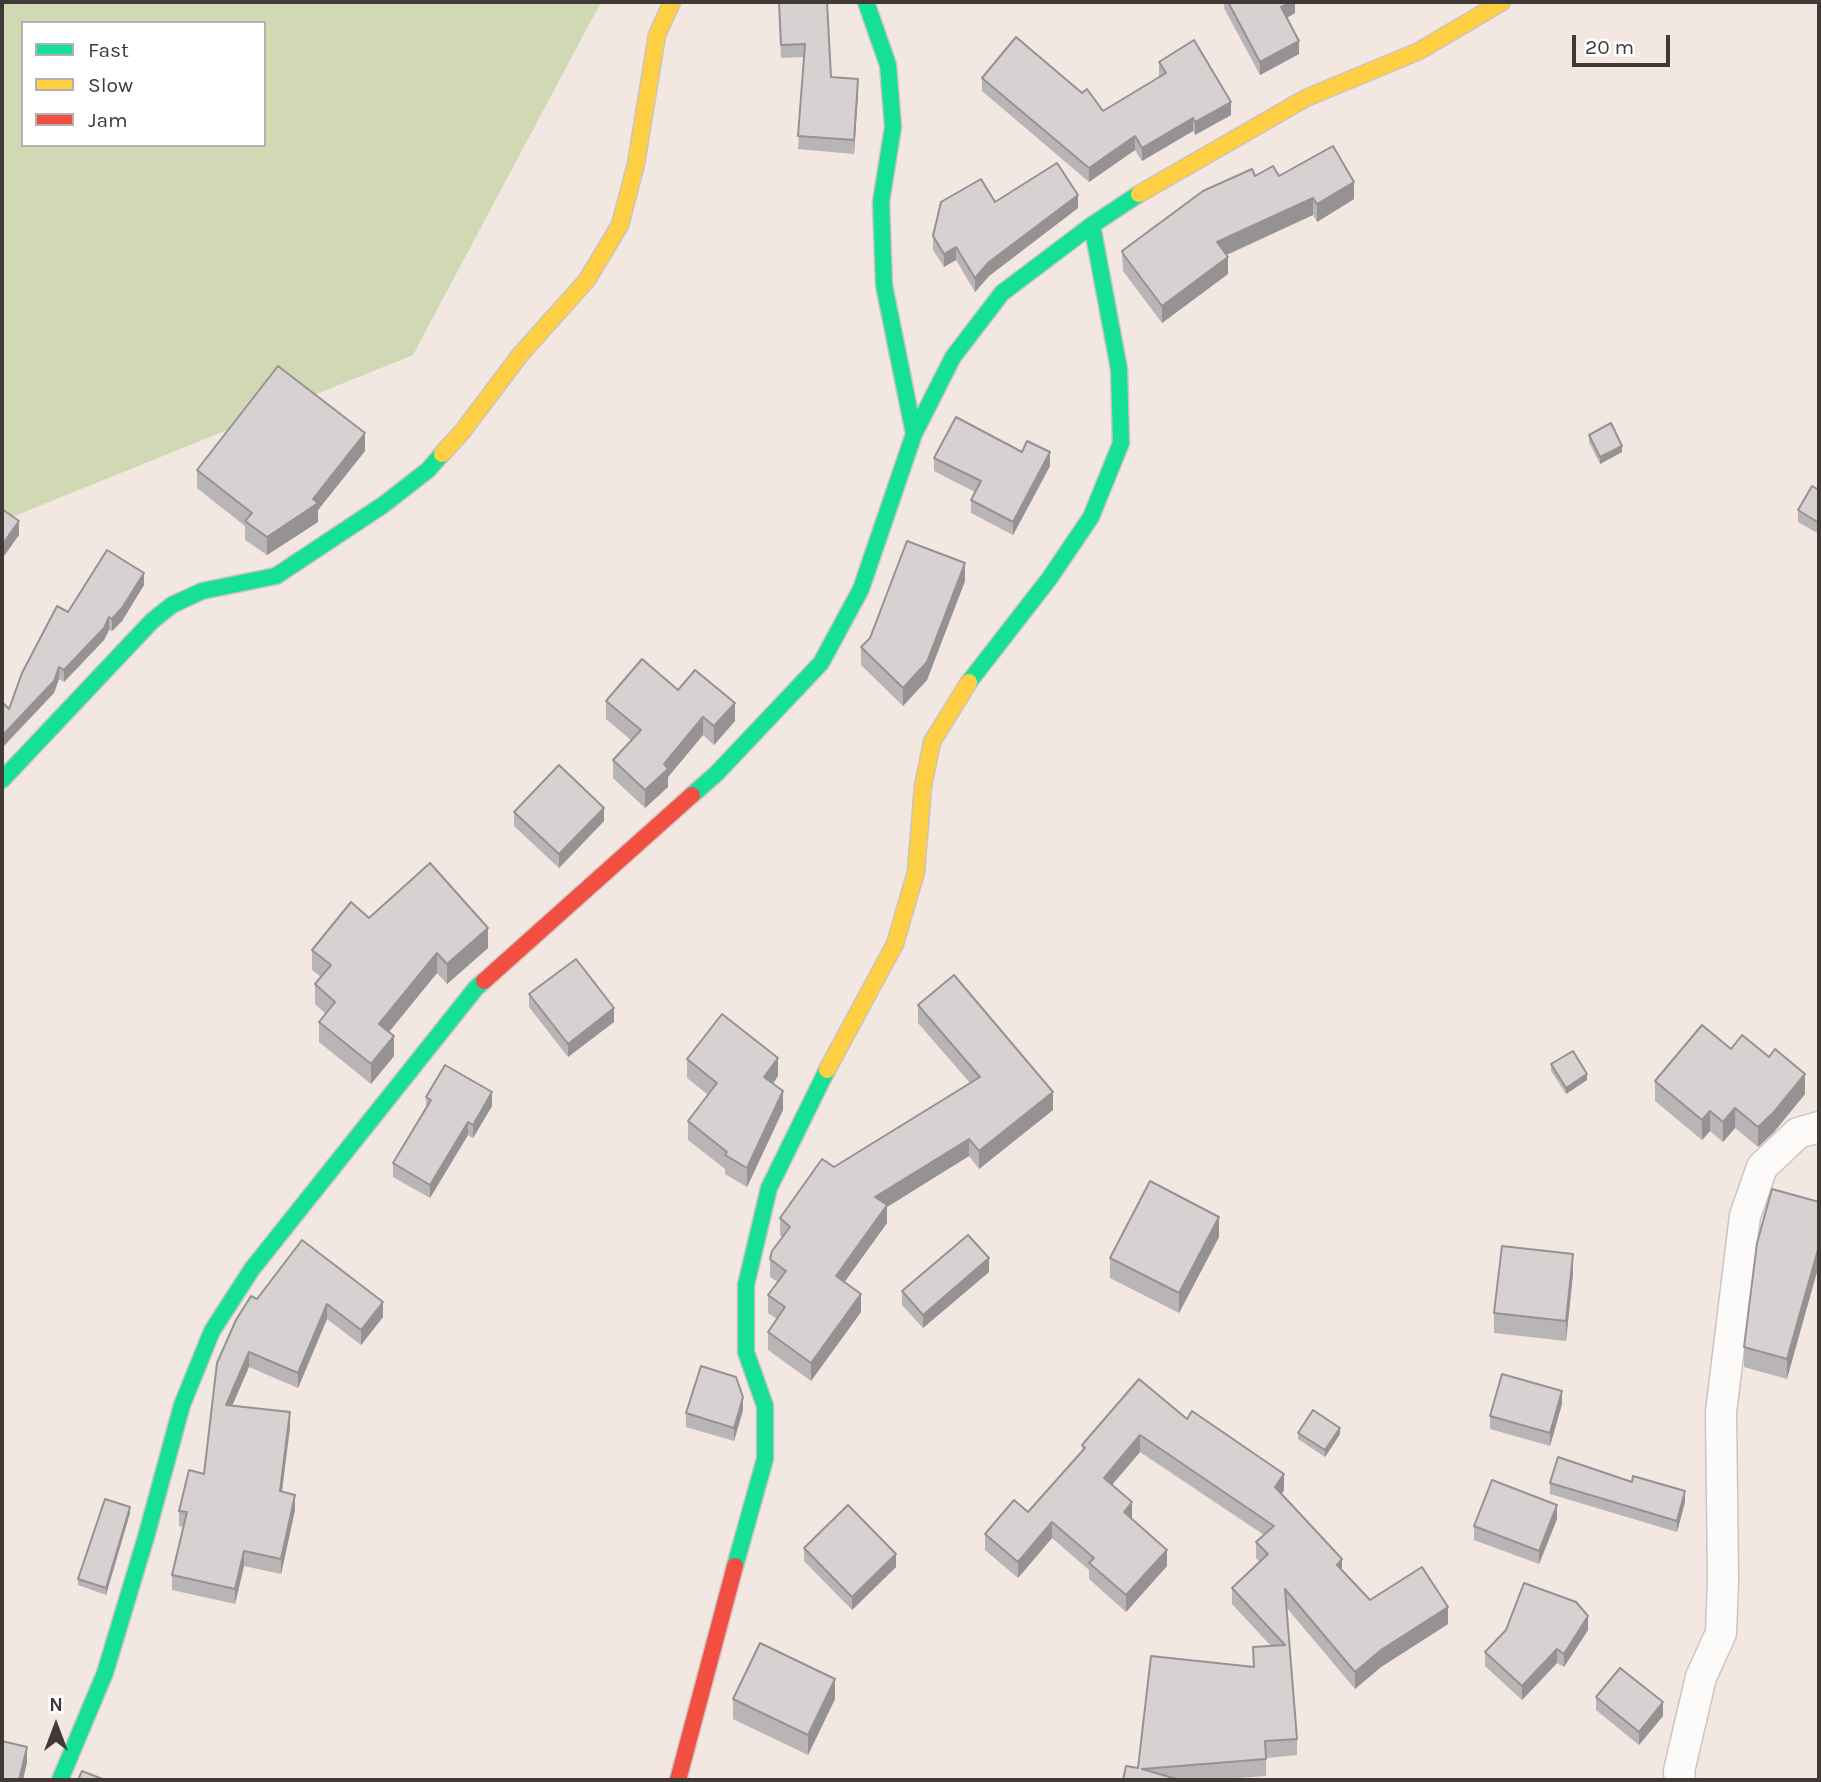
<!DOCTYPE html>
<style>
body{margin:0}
#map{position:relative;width:1821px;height:1782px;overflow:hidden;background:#f2e7e1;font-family:Karla,sans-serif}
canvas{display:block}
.frame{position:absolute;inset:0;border:4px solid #413935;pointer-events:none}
.legend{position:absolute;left:21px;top:21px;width:245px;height:126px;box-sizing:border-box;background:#fff;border:2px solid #b3b0ae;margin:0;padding:9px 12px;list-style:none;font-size:21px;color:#413935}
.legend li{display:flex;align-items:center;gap:14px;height:35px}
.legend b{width:35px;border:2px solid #b3b0ae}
.north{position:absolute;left:21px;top:1691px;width:70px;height:70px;-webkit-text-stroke:5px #fff;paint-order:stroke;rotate:0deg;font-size:19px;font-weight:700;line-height:28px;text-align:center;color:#413935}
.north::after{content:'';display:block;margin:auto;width:24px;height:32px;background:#413935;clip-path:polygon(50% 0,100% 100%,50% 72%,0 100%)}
.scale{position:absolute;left:1572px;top:35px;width:98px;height:32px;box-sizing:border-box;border:4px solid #413935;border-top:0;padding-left:9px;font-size:21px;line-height:24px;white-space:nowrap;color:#413935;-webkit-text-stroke:5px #fff;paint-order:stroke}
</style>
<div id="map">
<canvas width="1821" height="1782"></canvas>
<div class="frame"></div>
<ul class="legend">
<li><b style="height:9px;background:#16e098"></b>Fast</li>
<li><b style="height:9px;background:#ffcf43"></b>Slow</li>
<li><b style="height:9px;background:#f24e42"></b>Jam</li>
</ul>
<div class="north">N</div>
<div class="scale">20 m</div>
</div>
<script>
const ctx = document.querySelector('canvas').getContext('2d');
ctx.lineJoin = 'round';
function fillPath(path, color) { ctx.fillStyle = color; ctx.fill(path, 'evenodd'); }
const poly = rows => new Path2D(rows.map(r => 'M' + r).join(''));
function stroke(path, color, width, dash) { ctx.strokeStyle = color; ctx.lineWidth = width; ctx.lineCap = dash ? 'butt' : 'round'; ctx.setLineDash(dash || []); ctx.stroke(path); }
const green = poly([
 [2,2,601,2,413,355,2,521],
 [23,23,264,23,264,145,23,145]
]);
const street = poly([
 [1680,1780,1679,1771,1701,1677,1721,1633,1723,1580,1721,1412,1745,1216,1762,1167,1798,1133,1819,1127]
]);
const fast = poly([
 [866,2,888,65,893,127,881,202,884,285,914,434],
 [969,682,1049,579,1091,517,1121,443,1119,369,1092,225],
 [2,780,152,621,172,605,202,591,276,576,383,505,428,470,442,454],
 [692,795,716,774,821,663,861,589,914,434,953,357,1002,293,1092,225,1139,194],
 [735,1566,765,1459,765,1406,746,1352,746,1285,769,1188,827,1070],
 [60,1780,105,1673,146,1537,182,1405,212,1331,252,1269,476,988,484,981]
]);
const slow = poly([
 [1139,194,1306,98,1419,51,1502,2],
 [442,454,462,432,520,355,587,280,620,225,636,164,657,35,672,2],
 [827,1070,895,944,916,872,923,786,932,742,969,682]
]);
const jam = poly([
 [484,981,692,795],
 [678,1780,735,1566]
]);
const wall = poly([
 [779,2,831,77,858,93,854,154,798,149,804,57,781,58],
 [1224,2,1295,2,1295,13,1287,18,1299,54,1260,75,1224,8],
 [1159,62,1231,115,1195,135,1193,131,1142,161,1135,150,1089,182,982,91,982,78,1103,111,1160,77,1159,75],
 [1255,176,1279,176,1354,199,1317,222,1313,215,1227,255,1228,274,1162,323,1123,271,1122,251],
 [995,202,1078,208,989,276,975,292,956,260,944,267,933,250,933,236],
 [1589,435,1622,452,1600,464,1589,442],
 [365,451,318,510,318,522,267,555,245,540,245,526,197,488,197,470],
 [934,458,1050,466,1013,535,971,513,971,500,975,492,934,471],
 [1819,490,1819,534,1798,522,1798,510],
 [965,581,927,680,903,706,861,665,861,647],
 [144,585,122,621,112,631,109,630,104,640,64,682,59,679,54,693,9,709,68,612],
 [678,690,735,721,714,745,703,735,668,777,668,787,645,808,613,778,613,760,631,740,606,719,606,701],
 [514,812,604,821,559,868,514,826],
 [369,918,488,948,447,984,437,973,389,1032,394,1056,371,1084,319,1042,319,1022,326,1014,315,1004,315,984,321,977,312,970,312,950],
 [529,994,614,1022,568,1057,529,1007],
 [918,1005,1053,1110,979,1169,969,1156,887,1207,887,1223,844,1282,861,1312,811,1381,768,1350,768,1332,777,1319,768,1313,768,1295,778,1282,770,1277,770,1259,782,1237,780,1235,780,1218,834,1167,970,1083,918,1023],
 [1731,1049,1805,1094,1774,1132,1758,1147,1735,1128,1723,1142,1710,1131,1702,1140,1655,1101,1655,1081],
 [687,1059,778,1076,773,1084,783,1110,747,1187,725,1174,725,1169,688,1140,688,1121,708,1095,687,1078],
 [1551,1064,1587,1080,1566,1094,1551,1071],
 [426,1097,492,1106,473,1138,468,1135,430,1198,393,1177,393,1163,426,1107],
 [1819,1202,1787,1379,1744,1367,1744,1347],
 [1219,1237,1179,1313,1110,1278,1110,1258],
 [302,1240,383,1317,361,1345,327,1319,298,1388,249,1367,232,1405,290,1427,282,1492,295,1510,281,1574,244,1566,235,1604,172,1590,172,1575,183,1527,179,1526,179,1511,204,1474,257,1299],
 [989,1272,923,1328,902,1305,902,1291],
 [1573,1274,1566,1341,1494,1333,1494,1313],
 [1562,1404,1550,1446,1490,1429,1490,1416],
 [743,1410,734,1441,686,1427,686,1413],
 [1187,1419,1284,1490,1282,1494,1342,1570,1370,1600,1448,1624,1381,1667,1355,1689,1286,1607,1297,1739,1297,1755,1266,1758,1266,1776,1207,1780,1123,1780,1253,1667,1253,1647,1271,1646,1232,1604,1232,1588,1260,1562,1256,1558,1256,1542,1264,1535,1140,1452,1112,1485,1132,1519,1167,1566,1126,1612,1089,1579,1089,1570,1052,1538,1018,1578,985,1550,985,1534,1028,1512,1082,1451,1082,1445],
 [1298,1433,1340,1434,1325,1457,1298,1439],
 [1550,1483,1685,1502,1677,1532,1550,1494],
 [130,1513,106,1595,78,1585,78,1579],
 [1557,1519,1539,1564,1474,1540,1474,1526],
 [804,1548,896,1567,852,1610,804,1561],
 [1588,1630,1564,1667,1557,1663,1522,1700,1485,1666,1485,1652],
 [1596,1697,1663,1716,1639,1745,1596,1710],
 [733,1699,835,1699,808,1755,733,1719]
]);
const shadedWall = poly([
 [1291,2,1295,2,1295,13,1281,21,1281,7],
 [1299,41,1299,54,1260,75,1260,62],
 [858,79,858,93,854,154,854,140],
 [1231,102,1231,115,1195,135,1195,122],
 [1193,118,1193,131,1142,161,1142,148],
 [1135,136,1135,150,1089,182,1089,168],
 [1354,182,1354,199,1317,222,1317,204],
 [1078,195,1078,208,989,276,975,292,975,278,989,262],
 [1313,198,1313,215,1217,259,1217,242],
 [956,247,956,260,944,267,944,254],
 [1228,257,1228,274,1162,323,1162,306],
 [365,433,365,451,318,510,318,522,267,555,267,537,313,499],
 [1622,446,1622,452,1600,464,1600,457],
 [1050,452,1050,466,1013,535,1013,522],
 [19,521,19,535,2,559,2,545],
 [965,563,965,581,927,680,903,706,903,688],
 [144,573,144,585,122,621,112,631,112,619],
 [109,617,109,630,104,640,64,682,64,670],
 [59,667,59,679,54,693,2,748,2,736],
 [735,703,735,721,714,745,714,726],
 [703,717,703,735,668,777,668,787,645,808,645,790,664,764],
 [604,808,604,821,559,868,559,854],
 [488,928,488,948,447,984,447,964],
 [437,953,437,973,379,1044,379,1024],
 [614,1008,614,1022,568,1057,568,1044],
 [394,1036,394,1056,371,1084,371,1064],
 [778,1058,778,1076,764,1095,764,1077],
 [1587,1074,1587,1080,1566,1094,1566,1088],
 [1805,1074,1805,1094,1774,1132,1758,1147,1758,1127],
 [783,1091,783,1110,747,1187,747,1168],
 [492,1092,492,1106,473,1138,473,1125],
 [1053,1092,1053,1110,979,1169,979,1151],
 [1735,1108,1735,1128,1723,1142,1723,1122],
 [1710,1111,1710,1131,1702,1140,1702,1120],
 [468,1122,468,1135,430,1198,430,1185],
 [969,1139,969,1156,887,1207,887,1223,836,1294,836,1276,875,1197],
 [1219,1217,1219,1237,1179,1313,1179,1293],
 [1819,1246,1819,1265,1787,1379,1787,1359],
 [1573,1254,1573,1274,1566,1341,1566,1321],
 [989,1258,989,1272,923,1328,923,1315],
 [861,1294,861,1312,811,1381,811,1363],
 [383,1302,383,1317,361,1345,361,1330],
 [327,1304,327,1319,298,1388,298,1373],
 [249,1352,249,1367,226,1420,226,1405],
 [1562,1391,1562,1404,1550,1446,1550,1433],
 [743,1397,743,1410,734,1441,734,1428],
 [290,1412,290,1427,280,1506,280,1491],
 [1340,1428,1340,1434,1325,1457,1325,1450],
 [1140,1435,1140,1452,1104,1494,1104,1478],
 [1284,1474,1284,1490,1275,1503,1275,1487],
 [1685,1491,1685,1502,1677,1532,1677,1521],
 [295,1495,295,1510,281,1574,281,1559],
 [1132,1502,1132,1519,1124,1528,1124,1512],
 [1557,1505,1557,1519,1539,1564,1539,1551],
 [130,1507,130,1513,106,1595,106,1588],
 [1052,1522,1052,1538,1018,1578,1018,1562],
 [1167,1550,1167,1566,1126,1612,1126,1595],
 [244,1551,244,1566,235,1604,235,1589],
 [896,1554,896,1567,852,1610,852,1597],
 [1342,1559,1342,1575,1337,1565],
 [1448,1607,1448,1624,1381,1667,1355,1689,1355,1672,1381,1650],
 [1588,1616,1588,1630,1564,1667,1564,1654],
 [1557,1649,1557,1663,1522,1700,1522,1686],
 [835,1679,835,1699,808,1755,808,1735],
 [1663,1702,1663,1716,1639,1745,1639,1732],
 [27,1747,27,1763,23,1780,19,1780]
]);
const building = poly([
 [779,2,827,2,831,77,858,79,854,140,798,136,805,44,781,45,779,2],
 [1228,2,1291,2,1281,7,1299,41,1260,62,1228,2],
 [1016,37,1082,93,1087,89,1103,111,1166,73,1159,62,1194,40,1231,102,1195,122,1193,118,1142,148,1135,136,1089,168,982,78,1016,37],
 [1333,146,1354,182,1317,204,1313,198,1217,242,1228,257,1162,306,1123,254,1122,251,1203,191,1252,169,1255,176,1273,166,1279,176,1333,146],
 [1057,163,1078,195,989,262,975,278,956,247,944,254,933,236,941,202,981,179,995,202,1057,163],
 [278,366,365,433,313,499,318,503,267,537,245,521,252,513,197,470,278,366],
 [956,417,1022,452,1027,441,1050,452,1013,522,971,500,981,481,934,458,956,417],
 [1611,423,1622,446,1600,457,1589,435,1611,423],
 [1812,486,1819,490,1819,523,1798,510,1812,486],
 [2,509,19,521,2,545,2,509],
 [907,541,965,563,927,662,903,688,861,647,870,638,907,541],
 [107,550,144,573,122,608,112,619,109,617,104,628,64,670,59,667,54,681,2,736,2,702,9,709,22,673,57,606,68,612,107,550],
 [642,659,678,690,695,670,735,703,714,726,703,717,664,764,668,769,645,790,613,760,641,730,606,701,642,659],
 [559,765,604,808,559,854,514,812,559,765],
 [430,863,488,928,447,964,437,953,379,1024,394,1036,371,1064,319,1022,335,1002,315,984,331,965,312,950,351,902,369,918,430,863],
 [576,959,614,1008,568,1044,529,994,576,959],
 [954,975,1053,1092,979,1151,969,1139,875,1197,887,1205,836,1276,861,1294,811,1363,768,1332,785,1307,768,1295,786,1271,770,1259,772,1251,790,1227,780,1218,822,1159,834,1167,980,1077,918,1005,954,975],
 [722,1014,778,1058,764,1077,783,1091,747,1168,725,1155,727,1152,688,1121,717,1083,687,1059,722,1014],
 [1702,1025,1731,1049,1742,1035,1769,1057,1775,1049,1805,1074,1774,1112,1758,1127,1735,1108,1723,1122,1710,1111,1702,1120,1655,1081,1702,1025],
 [1573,1051,1587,1074,1566,1088,1551,1064,1573,1051],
 [445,1065,492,1092,473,1125,468,1122,430,1185,393,1163,431,1100,426,1097,445,1065],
 [1150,1181,1219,1217,1179,1293,1110,1258,1150,1181],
 [1772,1189,1819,1202,1819,1246,1787,1359,1744,1347,1757,1243,1772,1189],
 [968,1235,989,1258,923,1315,902,1291,968,1235],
 [302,1240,383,1302,361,1330,327,1304,298,1373,249,1352,226,1405,290,1412,280,1491,295,1495,281,1559,244,1551,235,1589,172,1575,187,1512,179,1511,189,1470,204,1474,217,1363,236,1320,251,1296,257,1299,302,1240],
 [1502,1246,1573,1254,1566,1321,1494,1313,1502,1246],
 [701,1366,736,1377,743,1397,734,1428,686,1413,701,1366],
 [1502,1374,1562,1391,1550,1433,1490,1416,1502,1374],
 [1139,1379,1187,1419,1192,1411,1284,1474,1275,1487,1342,1559,1337,1565,1370,1600,1422,1567,1448,1607,1381,1650,1355,1672,1285,1589,1297,1739,1265,1741,1266,1759,1142,1769,1180,1780,1123,1780,1126,1766,1138,1768,1151,1656,1254,1667,1253,1647,1285,1645,1232,1588,1268,1554,1256,1542,1274,1526,1140,1435,1104,1478,1132,1502,1124,1512,1167,1550,1126,1595,1089,1563,1094,1558,1052,1522,1018,1562,985,1534,1014,1500,1028,1512,1085,1448,1082,1445,1139,1379],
 [1313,1410,1340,1428,1325,1450,1298,1433,1313,1410],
 [1558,1457,1632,1482,1633,1476,1685,1491,1677,1521,1550,1483,1558,1457],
 [1492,1480,1557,1505,1539,1551,1474,1526,1492,1480],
 [105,1499,130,1507,106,1588,78,1579,105,1499],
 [848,1505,896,1554,852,1597,804,1548,848,1505],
 [1524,1583,1576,1602,1588,1616,1564,1654,1557,1649,1522,1686,1485,1652,1506,1630,1524,1583],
 [760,1643,835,1679,808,1735,733,1699,760,1643],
 [1620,1668,1663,1702,1639,1732,1596,1697,1620,1668],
 [2,1741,27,1747,19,1780,2,1780,2,1741],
 [82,1771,105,1780,78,1780,82,1771]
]);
fillPath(green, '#d0d9b4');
stroke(street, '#cdc4bf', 33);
stroke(fast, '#cdc4bf', 19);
stroke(slow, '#cdc4bf', 19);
stroke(jam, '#cdc4bf', 19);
stroke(street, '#fdfbfa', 30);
stroke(fast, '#16e098', 16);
stroke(slow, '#ffcf43', 16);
stroke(jam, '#f24e42', 16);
fillPath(wall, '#b9b4b5');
fillPath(shadedWall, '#969293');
fillPath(building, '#d7d1d2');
stroke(building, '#969293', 2);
</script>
